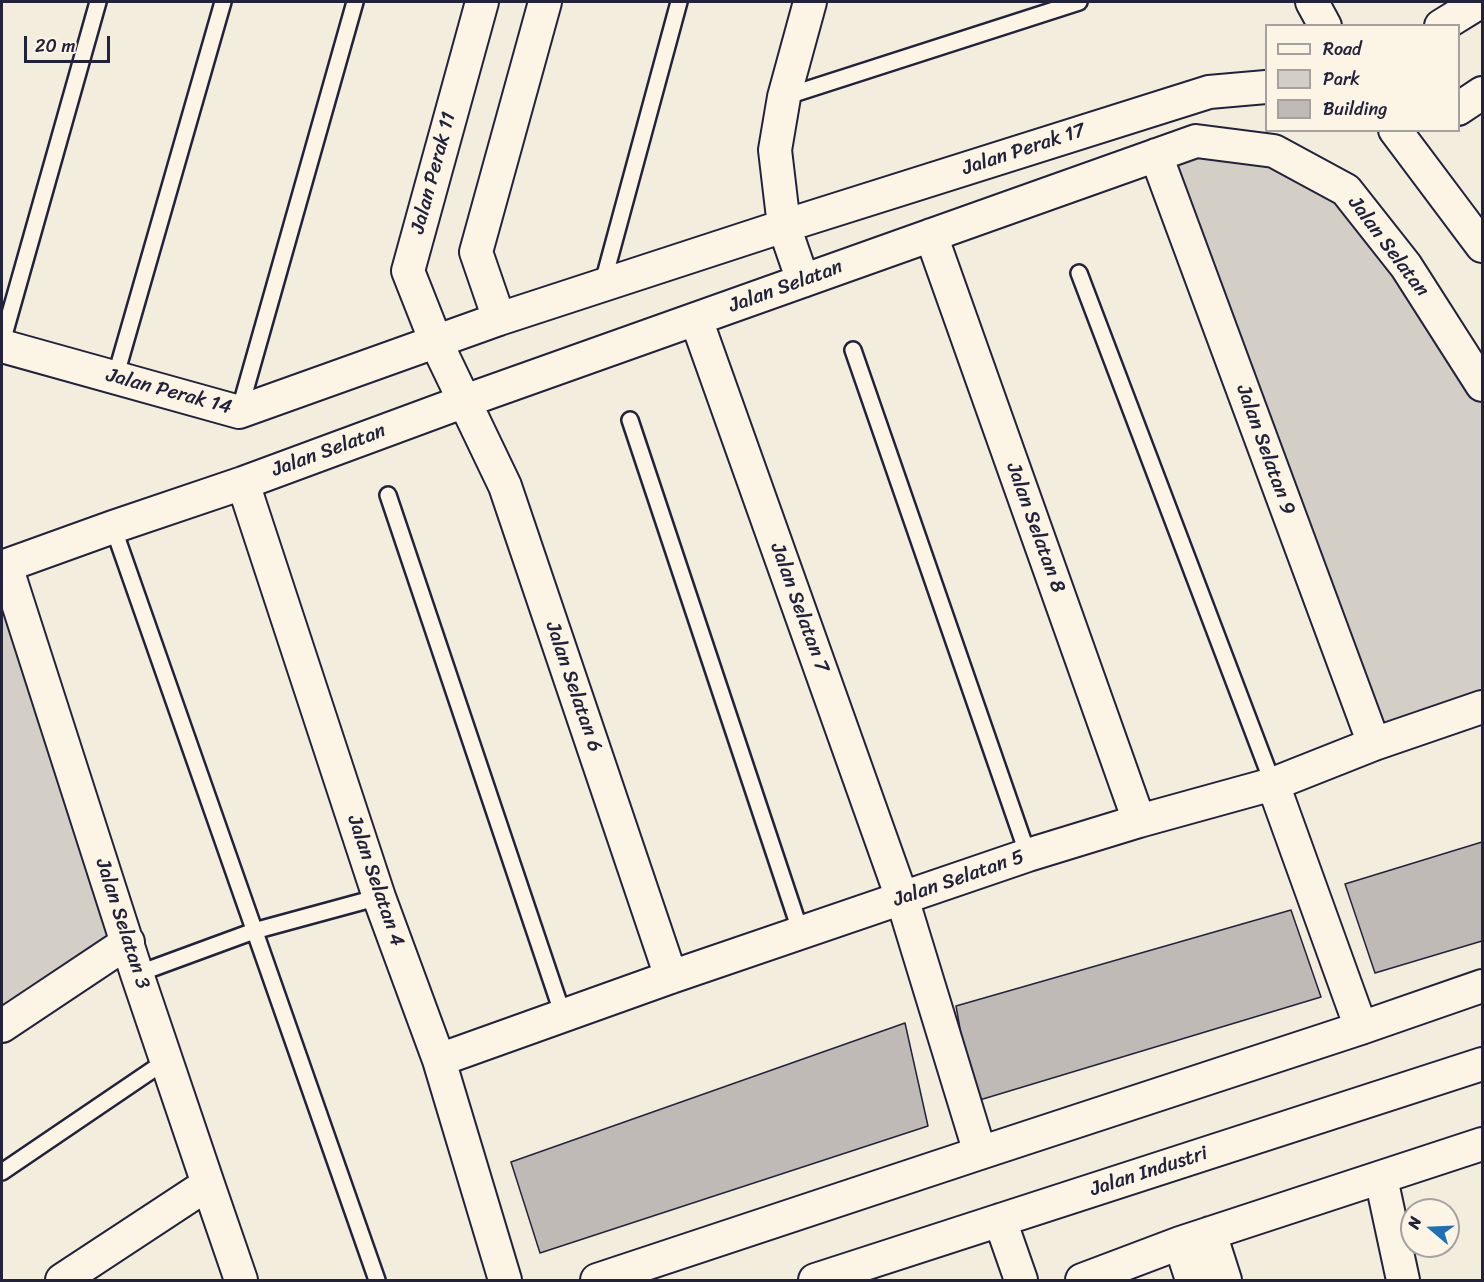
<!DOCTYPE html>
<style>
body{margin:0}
#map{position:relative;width:1484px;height:1282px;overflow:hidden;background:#f3edde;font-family:Sriracha,sans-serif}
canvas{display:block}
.frame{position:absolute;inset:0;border:3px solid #22223b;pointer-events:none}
.legend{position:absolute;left:1265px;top:24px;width:195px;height:108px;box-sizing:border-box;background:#fcf5e5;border:2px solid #a5a1a1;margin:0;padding:8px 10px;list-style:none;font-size:18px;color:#22223b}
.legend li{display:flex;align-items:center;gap:12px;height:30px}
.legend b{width:30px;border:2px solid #a5a1a1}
.north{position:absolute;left:1400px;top:1198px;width:60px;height:60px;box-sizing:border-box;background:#fcf5e5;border:2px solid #a5a1a1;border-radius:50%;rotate:289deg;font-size:16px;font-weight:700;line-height:24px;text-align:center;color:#22223b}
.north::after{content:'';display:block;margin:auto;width:21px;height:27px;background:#1f6fb2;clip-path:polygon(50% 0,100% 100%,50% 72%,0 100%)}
.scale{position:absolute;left:24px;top:36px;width:86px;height:27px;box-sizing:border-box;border:3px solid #22223b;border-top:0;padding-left:8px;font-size:18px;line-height:21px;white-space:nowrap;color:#22223b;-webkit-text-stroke:4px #fcf5e5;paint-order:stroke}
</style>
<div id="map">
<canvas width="1484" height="1282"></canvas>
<div class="frame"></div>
<ul class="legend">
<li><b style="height:8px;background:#fcf5e5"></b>Road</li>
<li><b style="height:16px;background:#d4cfc6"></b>Park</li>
<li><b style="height:16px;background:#bfbab6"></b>Building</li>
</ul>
<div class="north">N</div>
<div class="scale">20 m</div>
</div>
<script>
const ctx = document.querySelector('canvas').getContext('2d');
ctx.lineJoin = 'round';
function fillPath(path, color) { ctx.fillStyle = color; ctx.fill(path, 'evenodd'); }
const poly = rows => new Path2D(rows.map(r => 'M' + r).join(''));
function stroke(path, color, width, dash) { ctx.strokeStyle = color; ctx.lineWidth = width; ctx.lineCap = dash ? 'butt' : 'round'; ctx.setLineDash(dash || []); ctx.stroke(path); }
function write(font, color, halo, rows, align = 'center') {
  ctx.font = font + ' Sriracha,sans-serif'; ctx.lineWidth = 5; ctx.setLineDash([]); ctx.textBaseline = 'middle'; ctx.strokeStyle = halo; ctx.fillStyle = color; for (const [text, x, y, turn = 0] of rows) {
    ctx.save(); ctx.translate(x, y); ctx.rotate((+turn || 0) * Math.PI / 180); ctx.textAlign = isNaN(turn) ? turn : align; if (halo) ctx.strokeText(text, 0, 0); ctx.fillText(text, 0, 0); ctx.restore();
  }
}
const green = poly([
 [1196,141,1346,190,1482,385,1482,707,1374,744,1156,155],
 [2,567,128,942,2,1026]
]);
const building = poly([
 [1482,842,1482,941,1375,973,1345,884,1482,842],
 [1291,910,1321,997,973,1102,956,1006,1291,910],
 [905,1023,928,1126,540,1253,511,1162,905,1023]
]);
const service = poly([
 [784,97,1079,2],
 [1079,273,1273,784],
 [602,286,679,2],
 [2,342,98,2],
 [853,350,1028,855],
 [115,378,223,2],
 [239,412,355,2],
 [630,420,801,933],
 [388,495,563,1015],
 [113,527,377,1280],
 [137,974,254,931,379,897],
 [2,1172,167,1060]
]);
const minor = poly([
 [482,2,408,271,436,342,505,486,671,977],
 [1312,2,1325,26],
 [1441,26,1480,2],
 [1458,109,1482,93],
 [1395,130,1482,246],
 [1156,155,1374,744],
 [931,235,1139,821],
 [803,281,784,226,775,150,784,97,810,2],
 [499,319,476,252,545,2],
 [696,319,902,898,980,1153],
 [2,346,239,412,499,319,784,226,1209,92,1266,87],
 [243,483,379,897,439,1060,505,1280],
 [6,566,137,974,208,1184,241,1280],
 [2,567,113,527,243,483,465,401,1196,141,1274,151,1346,190,1406,266,1482,385],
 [1273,784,1361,1028],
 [2,1026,128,942],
 [439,1060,671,977,1028,855,1139,821,1273,784,1374,744,1482,707],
 [1381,1178,1403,1280],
 [1000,1220,1021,1280],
 [1210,1233,1225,1280],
 [1180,1243,1192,1280],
 [62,1280,208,1184],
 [597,1280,980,1153,1361,1028,1482,986],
 [815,1280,1482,1064],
 [1082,1280,1180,1243,1482,1144]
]);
const streetNames = [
 ["Jalan Perak 17",1024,150,-18],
 ["Jalan Perak 11",434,173,-75],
 ["Jalan Selatan",1388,247,53],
 ["Jalan Selatan",786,287,-20],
 ["Jalan Perak 14",169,392,15],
 ["Jalan Selatan 9",1265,450,70],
 ["Jalan Selatan",329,451,-20],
 ["Jalan Selatan 8",1035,528,70],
 ["Jalan Selatan 7",799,608,70],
 ["Jalan Selatan 6",573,687,71],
 ["Jalan Selatan 5",959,879,-19],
 ["Jalan Selatan 4",375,881,71],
 ["Jalan Selatan 3",122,924,72],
 ["Jalan Industri",1149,1172,-18]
];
fillPath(green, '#d4cfc6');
fillPath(building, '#bfbab6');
stroke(building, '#22223b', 1.5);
stroke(service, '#22223b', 20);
stroke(minor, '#22223b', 36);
stroke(service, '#fcf5e5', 15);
stroke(minor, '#fcf5e5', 32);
write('20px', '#22223b', '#fcf5e5', streetNames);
</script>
